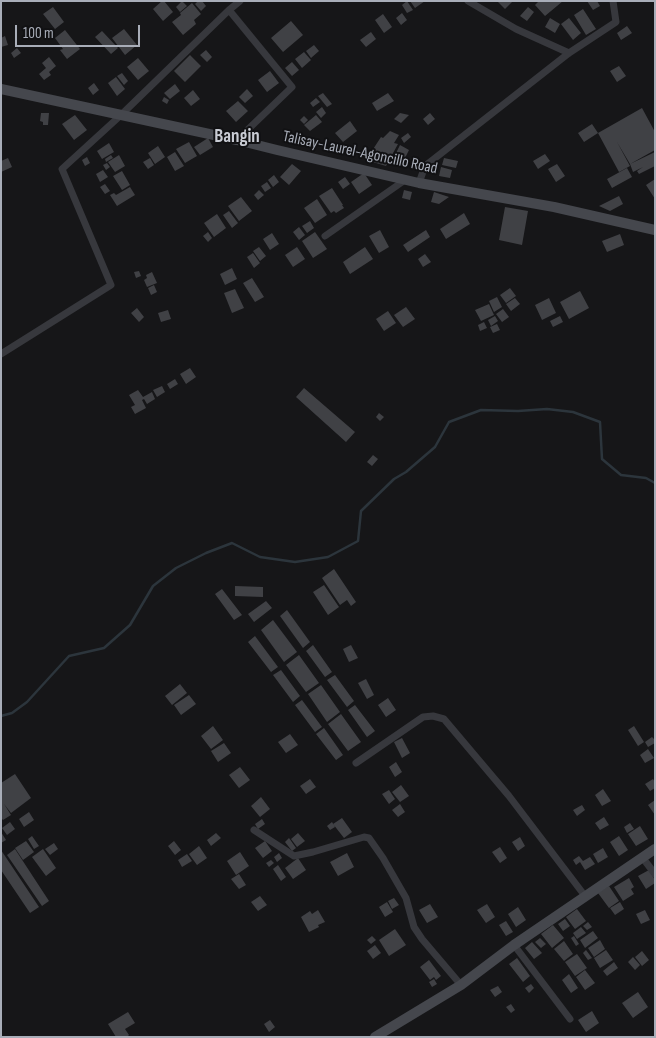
<!DOCTYPE html>
<style>
body{margin:0}
#map{position:relative;width:656px;height:1038px;overflow:hidden;background:#161618;font-family:"Sofia Sans Condensed",sans-serif}
canvas{display:block}
.frame{position:absolute;inset:0;border:2px solid #a8adb8;pointer-events:none}
.scale{position:absolute;left:15px;top:25px;width:125px;height:22px;box-sizing:border-box;border:2px solid #a8adb8;border-top:0;padding-left:6px;font-size:15px;line-height:18px;white-space:nowrap;color:#a8adb8;-webkit-text-stroke:4px #111113;paint-order:stroke}
</style>
<div id="map">
<canvas width="656" height="1038"></canvas>
<div class="frame"></div>
<div class="scale">100 m</div>
</div>
<script>
const ctx = document.querySelector('canvas').getContext('2d');
ctx.lineJoin = 'round';
const poly = rows => new Path2D(rows.map(r => 'M' + r).join(''));
function stroke(path, color, width, dash) { ctx.strokeStyle = color; ctx.lineWidth = width; ctx.lineCap = dash ? 'butt' : 'round'; ctx.setLineDash(dash || []); ctx.stroke(path); }
function fillPath(path, color) { ctx.fillStyle = color; ctx.fill(path, 'evenodd'); }
function write(font, color, halo, rows, align = 'center') {
  ctx.font = font + ' "Sofia Sans Condensed",sans-serif'; ctx.lineWidth = 4; ctx.setLineDash([]); ctx.textBaseline = 'middle'; ctx.strokeStyle = halo; ctx.fillStyle = color; for (const [text, x, y, turn = 0] of rows) {
    ctx.save(); ctx.translate(x, y); ctx.rotate((+turn || 0) * Math.PI / 180); ctx.textAlign = isNaN(turn) ? turn : align; if (halo) ctx.strokeText(text, 0, 0); ctx.fillText(text, 0, 0); ctx.restore();
  }
}
const stream = poly([
 [1,716,12,713,27,702,69,656,104,648,130,625,153,586,176,568,206,553,232,543,260,557,295,562,328,557,358,541,361,511,394,479,406,472,435,447,449,422,481,410,518,411,547,409,573,412,600,422,602,459,621,475,646,478,655,483]
]);
const building = poly([
 [162,1,164,1,173,12,163,21,153,9],
 [182,1,187,6,180,12,176,7],
 [198,1,202,1,206,6,201,11,195,4],
 [407,1,413,10,407,13,402,5],
 [410,1,425,1,415,8],
 [497,1,513,1,505,9],
 [539,1,563,1,545,16,535,5],
 [587,1,597,1,600,6,593,10],
 [192,3,201,14,194,20,196,24,183,35,172,22,181,15,180,13],
 [53,7,64,22,55,29,43,14],
 [528,7,534,12,527,21,520,16],
 [583,9,596,29,586,35,574,15],
 [402,13,407,20,401,25,396,18],
 [383,14,392,27,384,33,375,20],
 [550,18,560,24,555,33,545,27],
 [569,18,581,33,573,40,561,24],
 [291,21,303,35,283,52,271,38],
 [627,26,632,33,621,40,617,33],
 [124,29,137,45,125,55,112,38],
 [65,30,80,49,67,59,60,50,63,49,55,38],
 [102,31,118,48,111,54,95,37],
 [371,32,376,39,366,47,360,40],
 [5,36,8,45,1,47,1,38],
 [314,45,319,51,311,58,306,51],
 [17,48,21,53,14,58,11,53],
 [206,50,212,57,207,62,200,55],
 [304,52,311,60,302,68,295,59],
 [190,55,201,66,185,82,174,71],
 [49,57,56,66,49,72,51,75,44,80,39,74,46,68,42,63],
 [138,58,149,71,138,80,127,67],
 [292,62,299,70,292,76,285,68],
 [619,66,626,76,617,82,610,71],
 [270,71,279,83,267,92,258,80],
 [122,73,128,81,124,85,117,76],
 [116,77,125,89,117,96,108,83],
 [94,83,99,90,93,95,88,88],
 [175,84,180,91,170,99,164,93],
 [247,89,253,96,245,103,239,97],
 [193,90,200,99,191,106,184,98],
 [323,93,332,104,327,107,318,96],
 [388,93,394,101,377,111,372,103],
 [164,97,169,100,167,104,162,101],
 [316,98,320,102,313,107,310,103],
 [238,101,248,111,236,122,226,111],
 [322,107,326,113,321,118,316,112],
 [642,108,655,132,655,150,630,164,617,142,630,166,619,172,598,133],
 [41,113,49,113,48,125,43,125,43,122,40,121],
 [400,113,409,115,401,123,394,119],
 [430,113,435,119,428,125,423,119],
 [75,115,87,130,74,140,62,124],
 [316,115,322,122,310,131,304,125],
 [304,116,308,120,304,124,300,120],
 [350,121,357,131,343,142,335,133],
 [592,124,598,133,584,142,578,133],
 [390,131,399,135,394,143,398,144,386,166,366,160,381,137,383,138],
 [408,133,411,137,404,143,401,138],
 [208,138,213,147,200,155,194,147],
 [189,142,197,156,185,163,176,149],
 [109,143,114,152,102,159,97,151],
 [400,145,409,150,404,160,395,155],
 [158,146,165,157,155,164,148,153],
 [175,152,184,166,175,171,167,157],
 [655,152,655,166,639,174,637,171,643,167,633,172,630,164],
 [545,154,550,161,538,169,533,161],
 [111,155,113,158,106,162,105,159],
 [119,155,125,166,115,172,108,162],
 [87,157,90,163,85,166,82,160],
 [8,158,12,167,1,172,1,161],
 [150,158,154,165,148,169,143,162],
 [444,158,458,161,456,168,442,165],
 [107,163,110,167,106,170,103,165],
 [292,164,301,171,289,185,280,177],
 [557,164,565,176,556,182,548,169],
 [441,167,452,170,450,178,439,176],
 [627,168,632,177,612,188,607,179],
 [103,170,108,177,100,182,96,174],
 [122,171,130,185,122,190,113,176],
 [364,173,372,185,359,194,351,182],
 [274,175,279,182,273,187,268,180],
 [345,177,350,184,343,189,338,182],
 [655,179,655,199,646,185],
 [267,182,271,188,265,192,261,186],
 [105,184,110,191,105,194,100,187],
 [130,187,135,195,117,206,110,195,114,193,116,195],
 [332,188,343,205,342,205,344,208,336,213,334,211,331,213,319,196],
 [259,190,264,195,258,200,254,195],
 [404,190,412,192,410,200,402,198],
 [434,192,449,197,439,204,431,202],
 [619,196,623,204,610,211,599,206],
 [241,197,252,211,239,221,228,206],
 [317,199,327,215,315,223,304,208],
 [505,207,528,211,522,245,499,240],
 [229,211,238,223,232,228,223,215],
 [464,213,470,224,446,239,440,229],
 [217,214,226,228,214,237,204,223],
 [310,221,314,228,307,233,302,226],
 [299,227,305,235,299,240,293,232],
 [380,230,389,247,379,253,369,236],
 [426,230,430,237,408,252,403,245],
 [208,232,212,238,208,242,203,236],
 [315,232,327,249,313,258,302,241],
 [272,233,279,244,270,250,263,239],
 [620,234,624,245,607,252,602,241],
 [259,247,266,256,260,261,253,251],
 [297,247,305,259,293,267,285,255],
 [365,247,373,259,350,274,343,262],
 [253,253,260,263,254,268,247,257],
 [425,254,431,262,423,267,418,259],
 [232,268,237,279,225,285,220,274],
 [139,271,141,276,136,278,134,272],
 [152,272,157,283,147,287,144,280,147,278,146,275],
 [252,278,264,297,255,302,243,283],
 [154,285,157,292,151,295,148,288],
 [510,288,516,296,506,303,500,295],
 [235,289,244,308,232,313,224,293],
 [580,291,589,308,569,319,560,302],
 [497,297,502,307,494,312,489,301],
 [515,298,520,304,511,311,506,304],
 [549,298,556,313,542,320,535,305],
 [489,304,494,315,481,321,475,310],
 [406,307,415,319,403,327,394,315],
 [137,308,144,317,139,322,131,313],
 [503,309,509,317,502,322,496,314],
 [168,310,171,319,161,322,158,313],
 [388,311,396,323,384,331,376,319],
 [495,316,498,321,491,326,488,320],
 [560,316,563,322,553,327,550,321],
 [484,322,487,328,480,331,478,325],
 [497,324,500,330,493,333,490,327],
 [190,368,196,377,186,384,180,374],
 [175,379,178,384,170,389,167,384],
 [162,386,165,392,157,397,153,390],
 [304,388,355,432,346,442,296,397],
 [138,390,143,397,152,392,155,399,147,404,144,399,142,400,146,408,135,414,131,407,135,405,129,395],
 [379,413,384,417,380,421,376,417],
 [373,455,378,459,372,466,367,462],
 [334,569,356,602,351,606,347,600,340,605,322,578],
 [324,585,339,607,328,615,313,592],
 [235,586,263,587,263,597,235,596],
 [222,589,242,615,234,620,215,594],
 [266,601,272,608,254,622,248,614],
 [287,610,310,642,303,648,280,616],
 [273,620,297,652,284,662,261,630],
 [255,636,278,667,271,672,248,642],
 [313,645,332,672,325,677,306,651],
 [351,645,358,658,349,662,343,649],
 [299,655,319,683,306,692,286,665],
 [281,670,300,696,293,702,273,675],
 [335,675,354,701,347,707,327,680],
 [366,679,374,695,367,699,358,683],
 [180,684,187,693,172,705,165,696],
 [321,685,340,712,327,722,308,694],
 [189,695,196,704,181,715,174,705],
 [388,698,396,710,386,717,378,705],
 [302,700,322,727,315,732,295,705],
 [355,705,375,731,367,737,348,710],
 [341,714,361,742,348,751,328,724],
 [213,726,223,740,211,749,201,736],
 [634,726,644,742,638,746,628,730],
 [324,728,343,755,336,760,316,734],
 [290,734,298,745,286,753,278,742],
 [652,737,655,740,655,743,648,747,645,742],
 [402,738,410,753,402,758,394,742],
 [224,743,231,753,218,762,211,751],
 [648,749,654,758,645,763,640,755],
 [396,762,402,772,395,777,389,767],
 [240,767,250,780,239,788,229,775],
 [15,774,31,798,11,813,4,804,11,815,3,820,1,818,1,783],
 [310,779,316,787,306,794,300,786],
 [653,779,655,782,655,788,650,791,645,784],
 [401,785,409,796,400,802,392,792],
 [603,789,611,801,602,806,595,795],
 [389,790,395,799,389,804,382,794],
 [261,797,270,809,260,817,251,806],
 [655,800,655,815,648,805],
 [400,804,405,812,398,817,392,810],
 [582,805,585,810,577,816,573,810],
 [29,812,34,820,24,827,19,819],
 [604,817,609,825,600,830,595,823],
 [342,818,352,832,344,838,333,824],
 [262,819,265,824,258,829,255,824],
 [10,822,15,829,7,835,2,828],
 [332,822,335,827,330,830,327,826],
 [630,823,634,829,627,833,624,827],
 [640,826,648,839,636,846,628,834],
 [1,832,6,840,1,843],
 [216,833,221,838,211,846,207,840],
 [298,833,305,841,297,847,291,839],
 [32,836,39,846,34,849,28,839],
 [619,836,628,850,619,856,610,842],
 [520,837,525,846,518,851,512,842],
 [289,838,296,848,292,851,285,842],
 [26,841,34,852,23,860,15,848],
 [174,841,181,850,175,855,168,846],
 [265,841,272,851,263,858,255,848],
 [54,843,58,849,50,855,45,849],
 [199,846,207,858,197,865,189,854],
 [500,847,507,858,500,863,492,852],
 [603,848,608,857,598,863,593,854],
 [15,849,49,901,42,906,7,855],
 [43,849,56,868,46,876,32,857],
 [1,850,39,907,30,913,1,870],
 [240,852,249,866,236,875,227,861],
 [279,853,282,858,277,862,274,857],
 [347,853,354,867,338,876,330,862],
 [187,854,192,861,182,867,178,860],
 [579,856,583,861,590,857,595,864,585,870,580,862,576,865,573,860],
 [298,858,306,870,293,879,285,868],
 [271,860,274,863,269,867,266,863],
 [278,865,286,877,281,881,273,869],
 [649,870,655,880,655,883,646,889,638,876],
 [239,874,246,885,239,889,231,879],
 [629,878,634,887,631,889,634,894,623,901,614,887],
 [609,886,619,901,609,908,598,893],
 [260,896,267,905,258,911,251,902],
 [394,898,399,905,392,909,388,901],
 [387,902,393,912,385,917,379,907],
 [620,902,624,909,615,915,610,908],
 [430,904,438,917,427,923,419,910],
 [487,904,495,917,486,923,477,910],
 [518,907,526,920,516,927,508,914],
 [577,909,586,921,575,929,566,917],
 [318,910,325,922,318,925,319,927,309,932,301,917,310,911,312,914],
 [645,910,650,920,641,924,636,914],
 [565,919,570,926,563,931,558,924],
 [506,921,513,932,506,936,499,925],
 [588,922,592,927,587,930,583,926],
 [553,925,564,938,552,948,541,934],
 [581,927,586,933,577,939,573,933],
 [395,929,406,945,389,956,379,940],
 [593,931,598,938,585,948,580,940],
 [372,936,376,940,371,944,367,940],
 [574,936,579,944,576,946,571,938],
 [540,938,546,944,541,948,535,942],
 [600,940,605,949,594,957,588,948],
 [564,941,573,954,564,961,554,949],
 [532,942,542,953,534,959,525,948],
 [375,945,381,953,373,959,367,951],
 [586,950,592,958,588,960,583,953],
 [606,950,613,960,600,968,594,958],
 [642,951,649,960,642,966,635,957],
 [577,954,587,968,575,976,565,962],
 [633,957,640,965,635,970,628,962],
 [517,958,530,976,523,982,509,964],
 [429,960,441,976,436,980,434,977,430,980,420,967],
 [614,962,618,968,607,976,603,971],
 [585,970,595,983,585,990,576,977],
 [569,974,578,988,571,993,562,980],
 [434,979,437,984,432,987,429,982],
 [531,984,534,988,529,993,525,988],
 [498,986,502,992,495,997,490,990],
 [638,992,648,1007,633,1018,622,1003],
 [511,1004,515,1010,511,1013,506,1007],
 [592,1011,599,1023,586,1032,578,1020],
 [128,1012,135,1023,125,1029,129,1035,127,1037,116,1037,108,1024],
 [270,1020,275,1027,269,1032,264,1024]
]);
const street = poly([
 [468,1,516,29,569,53],
 [237,140,292,87,229,10,240,1],
 [419,183,425,166,569,53,616,22,613,1],
 [325,236,405,180],
 [1,354,111,285,62,169,121,115,229,10],
 [356,763,423,717,433,716,444,719,509,796,585,896],
 [254,830,294,856,313,852,364,837,369,838,383,858,406,898,414,927,422,939,461,985],
 [642,857,655,874],
 [514,945,570,1019]
]);
const secondary = poly([
 [1,89,237,140,277,150,419,183,554,207,655,230],
 [375,1037,461,985,514,945,655,849]
]);
const streetNames = [
 ["Talisay-Laurel-Agoncillo Road",360,153,12]
];
const quarterNames = [
 ["Bangin",237,137]
];
stroke(stream, '#2c353c', 2.5);
fillPath(building, '#404145');
stroke(street, '#37383d', 7);
stroke(secondary, '#45474d', 10);
write('16px', '#a8adb8', '#111113', streetNames);
write('bold 19px', '#c9ccd4', '#111113', quarterNames);
</script>
